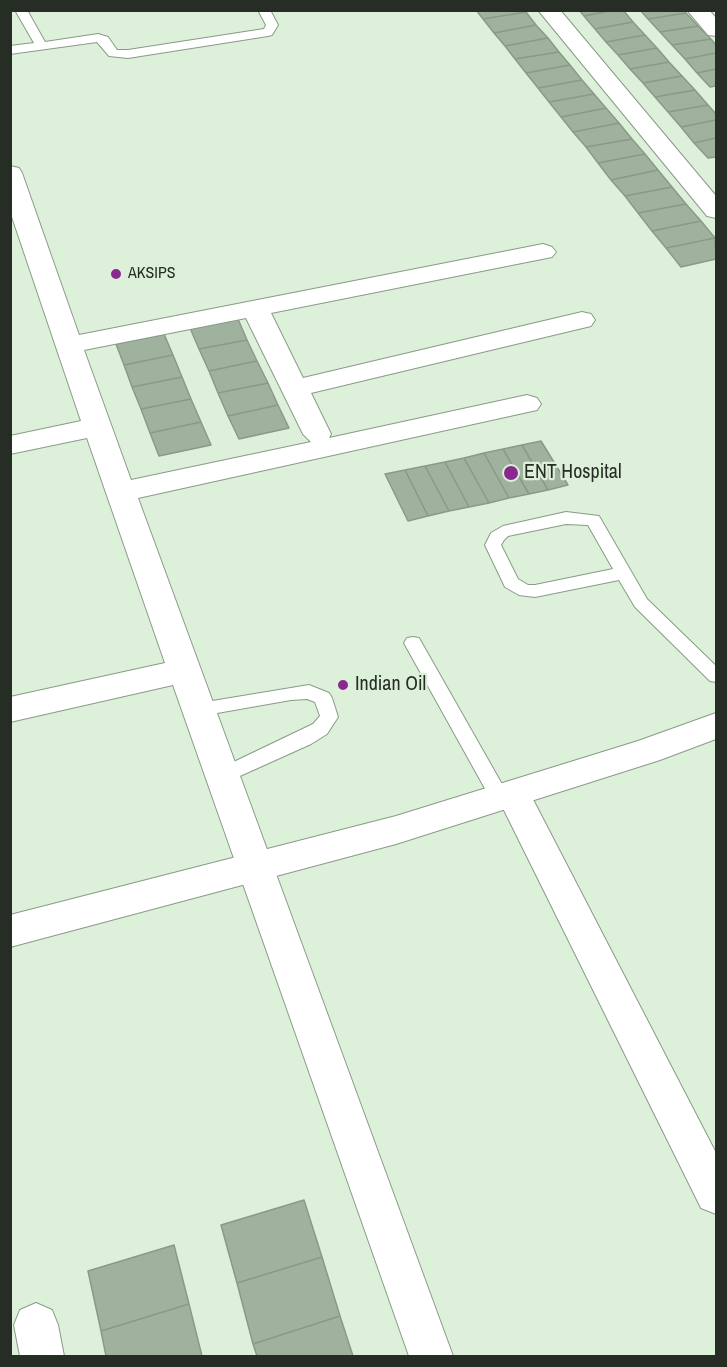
<!DOCTYPE html>
<style>
body{margin:0}
#map{position:relative;width:727px;height:1367px;overflow:hidden;background:#ddf1da;font-family:"Archivo Narrow",sans-serif}
canvas{display:block}
.frame{position:absolute;inset:0;border:12px solid #262d25;pointer-events:none}
</style>
<div id="map">
<canvas width="727" height="1367"></canvas>
<div class="frame"></div>
</div>
<script>
const ctx = document.querySelector('canvas').getContext('2d');
ctx.lineJoin = 'round';
function fillPath(path, color) { ctx.fillStyle = color; ctx.fill(path, 'evenodd'); }
const poly = rows => new Path2D(rows.map(r => 'M' + r).join(''));
function stroke(path, color, width, dash) { ctx.strokeStyle = color; ctx.lineWidth = width; ctx.lineCap = dash ? 'butt' : 'round'; ctx.setLineDash(dash || []); ctx.stroke(path); }
function write(font, color, halo, rows, align = 'center') {
  ctx.font = font + ' "Archivo Narrow",sans-serif'; ctx.lineWidth = 4.5; ctx.setLineDash([]); ctx.textBaseline = 'middle'; ctx.strokeStyle = halo; ctx.fillStyle = color; for (const [text, x, y, turn = 0] of rows) {
    ctx.save(); ctx.translate(x, y); ctx.rotate((+turn || 0) * Math.PI / 180); ctx.textAlign = isNaN(turn) ? turn : align; if (halo) ctx.strokeText(text, 0, 0); ctx.fillText(text, 0, 0); ctx.restore();
  }
}
const building = poly([
 [476,10,524,10,526,12,483,19,476,10],
 [579,10,614,10,584,16,579,10],
 [614,10,623,10,633,22,595,29,584,16,614,10],
 [640,10,684,10,686,13,648,19,640,10],
 [526,12,536,25,494,33,483,19,526,12],
 [686,13,698,26,660,32,648,19,686,13],
 [633,22,645,35,606,42,595,29,633,22],
 [536,25,548,38,505,46,494,33,536,25],
 [698,26,711,39,672,45,660,32,698,26],
 [645,35,657,48,618,55,606,42,645,35],
 [548,38,559,52,515,59,505,46,548,38],
 [711,39,716,45,716,53,685,59,672,45,711,39],
 [657,48,669,62,630,69,618,55,657,48],
 [559,52,570,65,526,73,515,59,559,52],
 [716,53,716,69,697,73,685,59,716,53],
 [669,62,682,76,643,83,630,69,669,62],
 [570,65,582,80,538,88,526,73,570,65],
 [716,69,716,86,710,87,697,73,716,69],
 [682,76,695,90,655,97,643,83,682,76],
 [582,80,594,94,549,102,538,88,582,80],
 [695,90,708,105,668,112,655,97,695,90],
 [594,94,606,108,561,117,549,102,594,94],
 [708,105,716,114,716,120,681,127,668,112,708,105],
 [606,108,619,123,573,132,561,117,606,108],
 [716,120,716,138,694,143,681,127,716,120],
 [619,123,632,139,586,147,573,132,619,123],
 [716,138,716,157,708,158,694,143,716,138],
 [632,139,645,154,598,163,586,147,632,139],
 [645,154,658,170,611,180,598,163,645,154],
 [658,170,672,187,625,196,611,180,658,170],
 [672,187,686,204,638,213,625,196,672,187],
 [686,204,701,221,652,231,638,213,686,204],
 [701,221,715,238,666,248,652,231,701,221],
 [715,238,716,259,681,267,666,248,715,238],
 [238,319,247,340,199,349,190,328,238,319],
 [164,334,173,355,124,365,116,344,164,334],
 [247,340,257,361,209,371,199,349,247,340],
 [173,355,182,377,132,387,124,365,173,355],
 [257,361,268,383,218,393,209,371,257,361],
 [182,377,191,399,141,409,132,387,182,377],
 [268,383,278,405,228,416,218,393,268,383],
 [191,399,201,422,150,433,141,409,191,399],
 [278,405,289,428,239,439,228,416,278,405],
 [201,422,211,445,159,456,150,433,201,422],
 [541,441,568,485,548,490,522,445,541,441],
 [522,445,548,490,529,494,503,449,522,445],
 [503,449,529,494,509,498,484,453,503,449],
 [484,453,509,498,489,503,464,458,484,453],
 [464,458,489,503,469,507,445,462,464,458],
 [445,462,469,507,449,511,425,466,445,462],
 [425,466,449,511,428,516,405,470,425,466],
 [405,470,428,516,408,521,385,474,405,470],
 [304,1200,322,1257,237,1283,221,1225,304,1200],
 [174,1245,189,1304,101,1331,88,1271,174,1245],
 [322,1257,340,1316,253,1344,237,1283,322,1257],
 [189,1304,202,1356,106,1356,101,1331,189,1304],
 [340,1316,353,1356,257,1356,253,1344,340,1316]
]);
const service = poly([
 [15,10,27,10,45,42,98,34,108,37,117,50,128,50,264,29,266,25,258,10,270,10,278,25,272,35,268,36,128,58,109,56,97,42,10,54,10,46,34,43,15,10],
 [566,512,599,516,647,599,716,666,716,682,710,681,635,607,619,580,535,597,519,595,505,587,485,545,491,533,503,526,566,512],
 [566,524,588,525,613,569,535,585,528,585,518,579,501,545,504,540,508,536,566,524],
 [413,637,419,638,507,793,510,798,507,803,500,806,493,803,404,643,407,638,413,637],
 [309,685,329,693,332,698,338,717,327,734,311,744,231,780,224,782,217,780,215,775,217,770,313,724,320,716,315,702,307,699,291,700,200,716,194,714,191,709,194,704,309,685]
]);
const minor = poly([
 [538,10,560,10,716,196,716,218,707,216,538,10],
 [687,10,709,10,716,18,716,36,708,35,687,10],
 [10,166,19,168,22,173,79,335,543,244,552,247,556,252,552,257,271,313,303,378,582,312,591,314,595,320,591,326,311,393,331,434,329,438,527,395,537,398,541,404,537,410,138,498,453,1356,409,1356,173,685,10,722,10,697,165,663,87,438,10,454,10,436,81,421,10,211,10,166],
 [246,318,303,434,311,442,131,480,84,350,246,318],
 [513,780,525,784,716,1153,716,1214,701,1208,496,794,501,784,513,780],
 [36,1303,52,1310,58,1325,64,1356,20,1356,14,1325,20,1310,36,1303]
]);
const tertiary = poly([
 [716,713,716,739,660,760,396,844,10,947,10,915,396,816,638,741,716,713]
]);
const markers = [
 [116,274,6,"#8a2890"],
 [511,473,8,"#8a2890"],
 [343,685,6,"#8a2890"]
];
const farPoinames = [
 ["AKSIPS",128,274]
];
const poiNames = [
 ["ENT Hospital",524,473],
 ["Indian Oil",355,685]
];
fillPath(building, '#9fb29d');
stroke(building, '#899b87', 1.5);
stroke(service, '#899b87', 2);
stroke(minor, '#899b87', 2);
stroke(tertiary, '#899b87', 2);
fillPath(service, '#fff');
fillPath(minor, '#fff');
fillPath(tertiary, '#fff');
for (const [x, y, r, color] of markers) { const dot = new Path2D(); dot.arc(x, y, r, 0, 2 * Math.PI); ctx.fillStyle = color; ctx.fill(dot); stroke(dot, '#ddf1da', 2); }
write('16px', '#262d25', '#ddf1da', farPoinames, 'left');
write('20px', '#262d25', '#ddf1da', poiNames, 'left');
</script>
